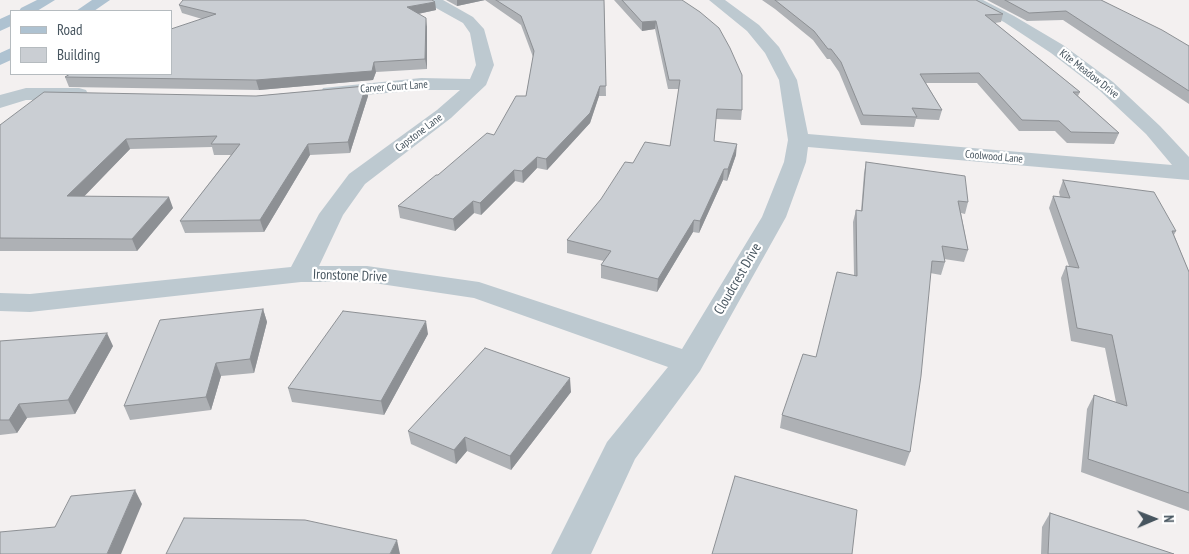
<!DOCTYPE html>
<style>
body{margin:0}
#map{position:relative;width:1189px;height:554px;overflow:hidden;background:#f3f0f0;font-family:"PT Sans Narrow",sans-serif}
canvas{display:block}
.legend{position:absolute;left:10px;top:10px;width:162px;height:65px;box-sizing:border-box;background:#fff;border:1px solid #b5bbbf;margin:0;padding:6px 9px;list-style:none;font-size:15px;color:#47555f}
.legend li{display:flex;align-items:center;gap:10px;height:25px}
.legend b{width:25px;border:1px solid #b5bbbf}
.north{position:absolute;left:1129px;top:494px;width:50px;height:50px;-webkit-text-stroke:4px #fff;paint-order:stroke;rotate:89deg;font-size:14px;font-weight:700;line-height:20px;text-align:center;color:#47555f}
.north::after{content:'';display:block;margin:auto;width:18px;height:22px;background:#47555f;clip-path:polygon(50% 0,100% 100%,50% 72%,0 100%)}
</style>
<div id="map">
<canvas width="1189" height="554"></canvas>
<ul class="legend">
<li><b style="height:6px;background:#aec2d1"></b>Road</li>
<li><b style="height:14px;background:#caced3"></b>Building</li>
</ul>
<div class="north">N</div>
</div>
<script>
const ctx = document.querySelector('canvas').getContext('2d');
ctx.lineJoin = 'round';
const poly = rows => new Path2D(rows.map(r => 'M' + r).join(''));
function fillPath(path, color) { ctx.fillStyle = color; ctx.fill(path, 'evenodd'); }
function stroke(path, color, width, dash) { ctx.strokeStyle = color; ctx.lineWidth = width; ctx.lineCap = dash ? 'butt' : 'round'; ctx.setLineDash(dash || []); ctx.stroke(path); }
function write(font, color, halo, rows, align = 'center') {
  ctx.font = font + ' "PT Sans Narrow",sans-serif'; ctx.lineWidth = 4.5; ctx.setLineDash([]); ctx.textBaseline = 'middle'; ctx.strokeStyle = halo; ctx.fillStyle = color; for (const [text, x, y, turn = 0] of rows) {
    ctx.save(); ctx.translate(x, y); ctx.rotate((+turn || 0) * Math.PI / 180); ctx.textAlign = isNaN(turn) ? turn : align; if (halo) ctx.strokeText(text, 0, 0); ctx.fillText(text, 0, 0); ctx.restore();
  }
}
const minor = poly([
 [425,0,443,0,473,17,484,29,494,65,486,85,451,118,365,184,343,215,319,266,367,266,479,282,682,349,762,217,784,162,788,140,779,80,765,53,747,31,709,0,725,0,759,25,779,47,797,80,808,134,1172,165,1146,134,1099,90,1051,53,1004,22,967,3,965,0,983,0,1014,16,1063,45,1113,82,1160,126,1189,157,1189,180,808,147,806,162,786,217,700,371,635,459,591,554,551,554,607,442,668,367,474,298,367,282,301,282,30,312,0,311,0,293,30,294,291,267,319,214,349,174,437,110,460,90,421,90,330,98,323,96,321,92,323,88,421,78,470,79,476,65,470,33,463,23,427,3,425,0],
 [26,88,79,88,86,90,88,94,86,98,79,100,26,100,0,108,0,95,26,88]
]);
const major = poly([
 [37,0,55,0,37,11,19,11,21,8,37,0],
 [92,0,110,0,94,11,76,11,92,0],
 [11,14,11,26,0,31,0,19,11,14],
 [11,48,11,60,0,65,0,53,11,48]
]);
const wall = poly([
 [446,0,604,0,606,96,599,96,590,123,547,170,537,168,523,183,515,181,481,215,474,213,455,231,400,218,398,206,438,175,494,135,526,96,533,57,521,25,485,0,457,6],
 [614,0,682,0,742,110,741,120,716,119,714,141,736,155,727,181,723,180,699,233,693,232,657,292,601,278,601,265,604,261,567,253,567,240,633,163,670,146,679,89,668,89,655,29,642,31],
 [762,0,976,0,1003,14,1001,22,995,23,1080,92,1078,96,1119,133,1114,144,1067,143,1055,131,1019,131,977,83,926,83,942,110,939,120,916,119,914,127,861,125,839,72,830,59,827,59,813,40,775,9],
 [987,0,1101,0,1189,46,1189,104,1063,20,1027,21],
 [435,2,436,10,418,14,427,27,427,69,376,72,373,80,259,90,69,87,65,77,202,19,182,13,179,5],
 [366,86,368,96,350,153,310,155,264,232,185,233,180,221,231,155,214,155,212,147,130,149,84,196,173,208,137,251,0,251,0,125,256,96],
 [866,162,968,202,965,214,961,213,968,250,964,262,944,259,945,262,941,275,930,273,910,452,905,466,780,428,782,415,816,357,854,275,853,222,856,210,861,211,864,173],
 [1063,180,1176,231,1174,235,1189,272,1189,511,1081,472,1087,409,1094,395,1116,402,1105,348,1071,341,1061,278,1066,266,1069,266,1049,208,1053,196,1060,197,1059,192],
 [263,309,267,322,254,373,221,376,211,410,130,420,124,406],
 [428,334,384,415,292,402,288,388],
 [0,341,113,346,75,414,27,418,17,433,0,435],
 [571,392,511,470,467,451,456,464,411,444,408,431],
 [1050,513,1174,554,1041,554,1042,527]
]);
const shadedWall = poly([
 [457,0,485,0,457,6],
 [435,2,436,10,408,16,407,7],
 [426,18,427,27,427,69,425,59],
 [656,21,655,29,642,31,642,22],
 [374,62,376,72,373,80,259,90,256,80],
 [366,86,368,96,350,153,348,142],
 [600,86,599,96,590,123,547,170,546,159],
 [126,139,130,149,73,208,67,196],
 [308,144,310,155,264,232,260,220],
 [737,144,736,155,727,181,728,169],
 [537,157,537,168,523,183,522,171],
 [724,169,723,180,699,233,700,221],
 [514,170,515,181,481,215,480,203],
 [169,197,173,208,137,251,132,239],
 [473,201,474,213,455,231,453,219],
 [694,220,693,232,657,292,658,279],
 [263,309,267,322,254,373,250,359],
 [426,321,428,334,384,415,381,401],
 [107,333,113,346,75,414,68,400],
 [216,363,221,376,211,410,206,397],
 [570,378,571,392,511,470,510,456],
 [19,404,27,418,17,433,9,420],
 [465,437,467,451,456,464,454,450],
 [135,490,142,504,121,554,107,554],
 [397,540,400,554,390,554]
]);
const building = poly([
 [183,0,432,0,435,2,407,7,426,18,425,59,374,62,372,71,256,80,65,77,70,74,171,74,171,29,216,14,179,5,183,0],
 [496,0,604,0,606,86,600,86,590,113,546,159,537,157,522,171,514,170,480,203,473,201,453,219,398,206,436,175,438,175,487,133,494,135,516,96,526,96,534,51,521,16,496,0],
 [622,0,682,0,700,12,719,28,730,48,742,75,742,110,717,109,714,141,737,144,728,169,724,169,700,221,694,220,658,279,601,265,611,251,567,240,601,199,625,162,633,163,645,142,670,146,680,80,669,80,656,21,642,22,622,0],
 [775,0,976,0,1003,14,985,15,1080,92,1073,92,1119,133,1071,132,1059,121,1022,120,979,73,920,74,942,110,912,108,917,117,863,115,841,62,831,49,828,49,814,31,775,0],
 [1005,0,1101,0,1162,30,1189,46,1189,91,1066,11,1029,13,1005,0],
 [366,86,348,142,308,144,260,220,180,221,240,144,211,144,217,136,126,139,67,196,169,197,132,239,0,238,0,125,44,92,256,96,366,86],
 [866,162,965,176,968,202,958,201,968,250,942,246,945,262,932,261,921,376,910,452,782,415,803,354,816,357,837,272,857,276,856,210,862,211,866,162],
 [1063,180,1154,192,1176,231,1172,231,1189,272,1189,493,1088,459,1094,395,1127,406,1112,335,1077,328,1066,266,1079,268,1053,196,1070,198,1063,180],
 [263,309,250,359,216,363,206,397,124,406,160,320,263,309],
 [343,311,426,321,381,401,288,388,343,311],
 [107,333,68,400,19,404,9,420,0,420,0,341,107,333],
 [485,348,570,378,510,456,465,437,454,450,408,431,485,348],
 [735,476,857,510,852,554,712,554,735,476],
 [135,490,107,554,0,554,0,532,55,527,71,496,135,490],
 [1050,513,1174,554,1048,554,1050,513],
 [184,518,305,520,397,540,390,554,166,554,184,518]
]);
const farStreetnames = [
 ["Kite Meadow Drive",1089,74,38],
 ["Carver Court Lane",394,87,-4],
 ["Capstone Lane",419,133,-37],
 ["Coolwood Lane",994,157,5]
];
const streetNames = [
 ["Ironstone Drive",350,276,2],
 ["Cloudcrest Drive",738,279,-60]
];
fillPath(minor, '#bdc9d0');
fillPath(major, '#aec2d1');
fillPath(wall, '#aeb1b5');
fillPath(shadedWall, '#8d9094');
fillPath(building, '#caced3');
stroke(building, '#8d9094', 1);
write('11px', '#47555f', '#fff', farStreetnames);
write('14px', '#47555f', '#fff', streetNames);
</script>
